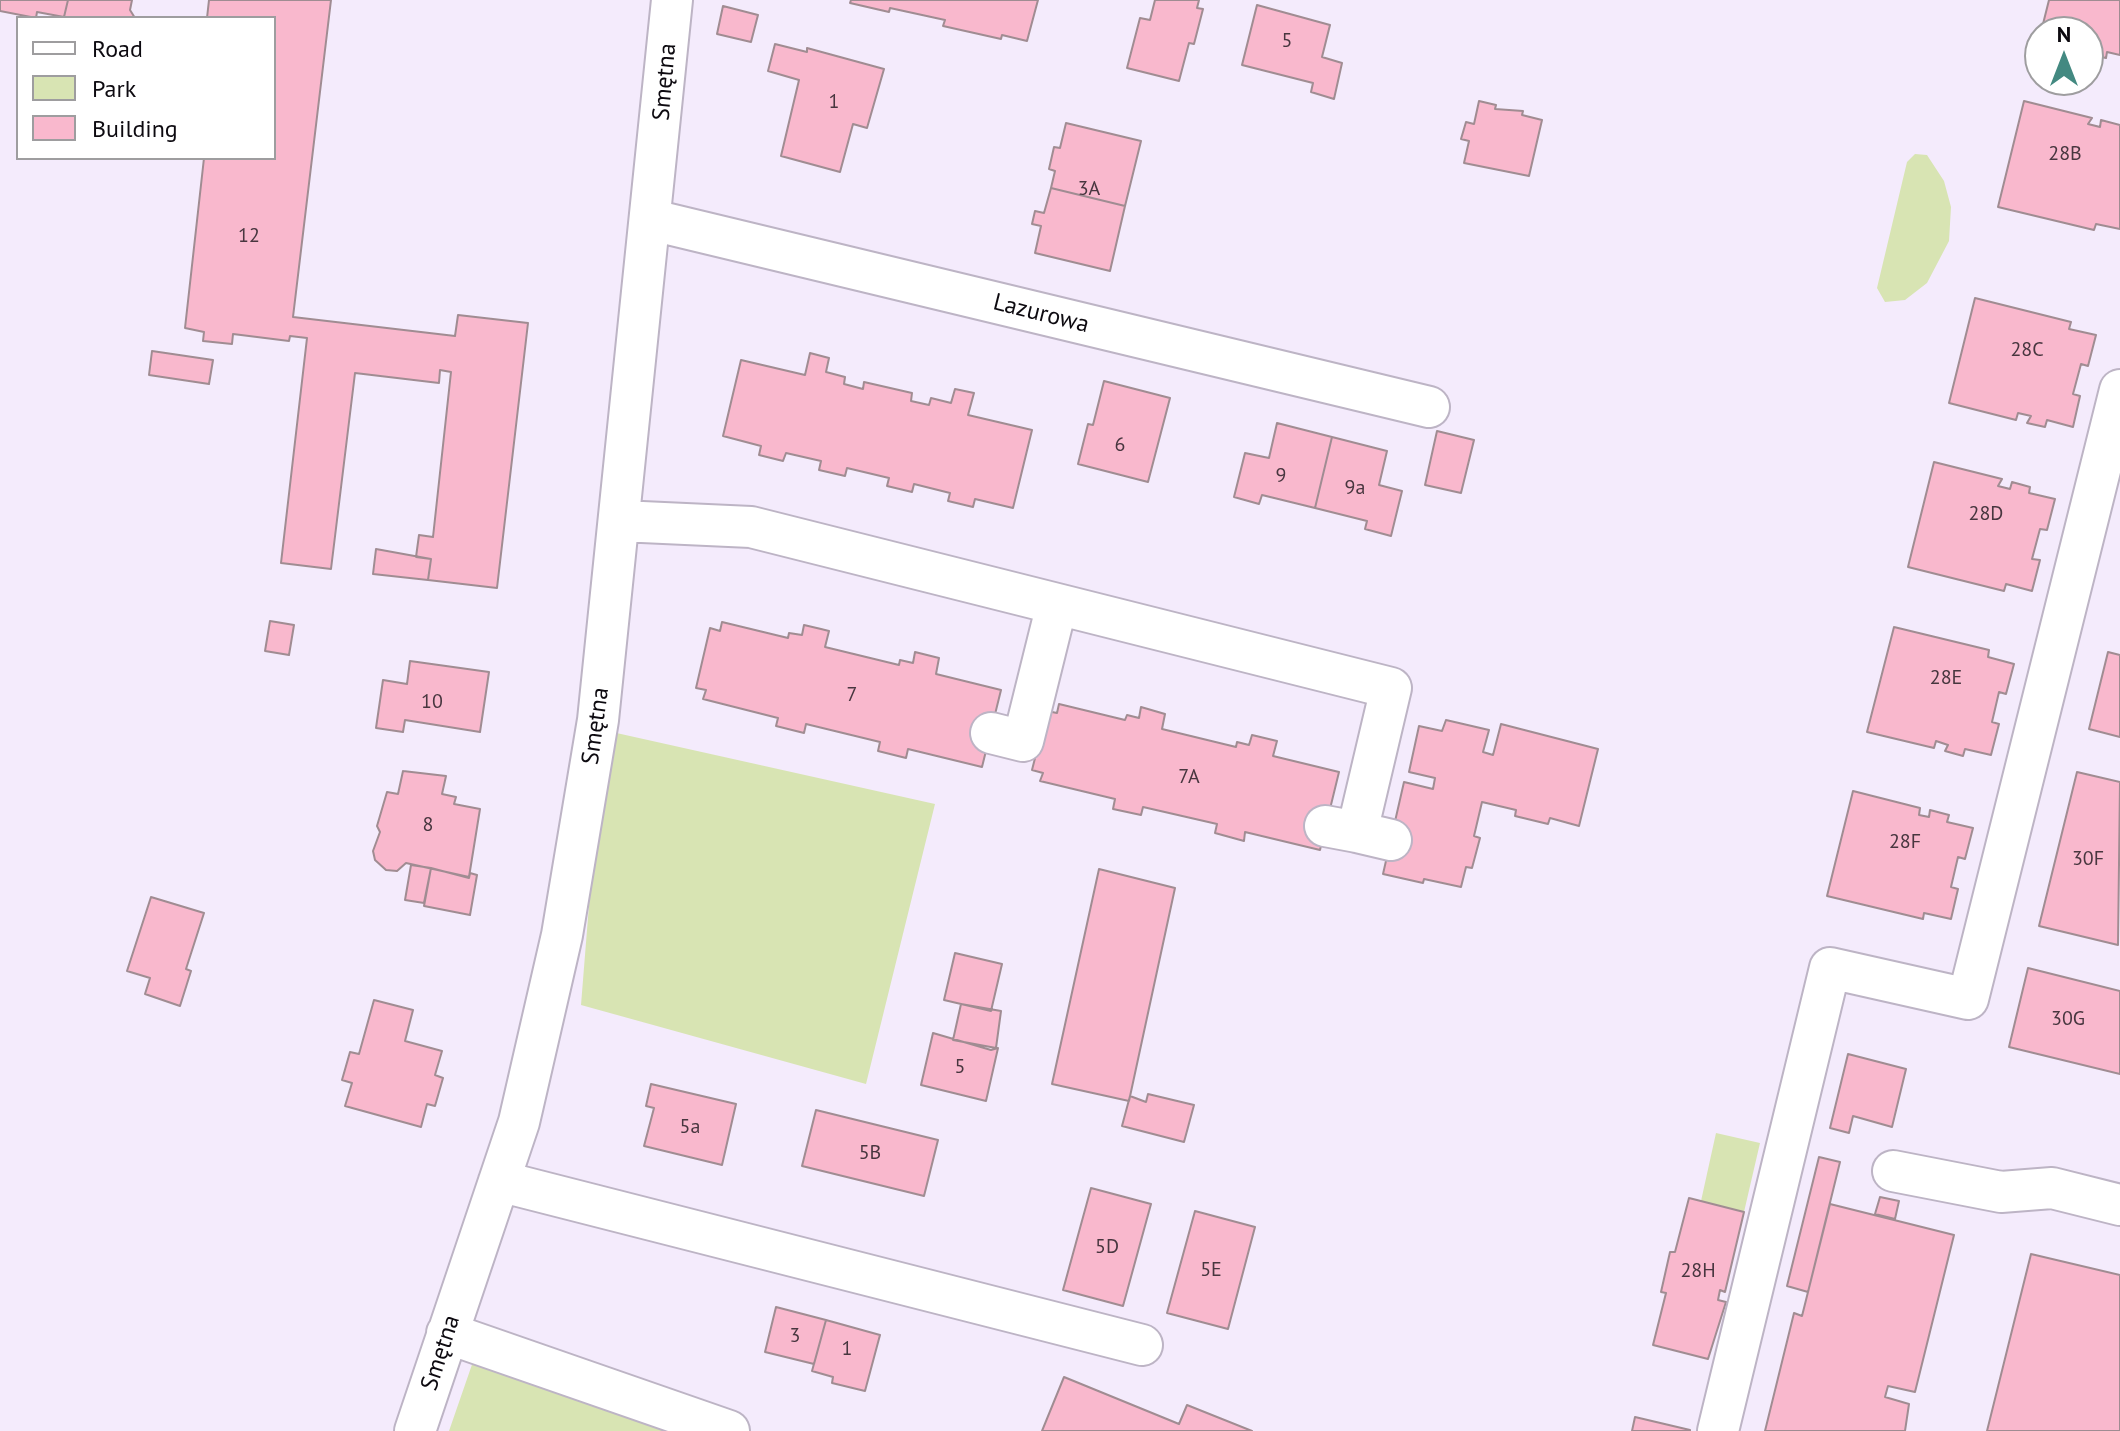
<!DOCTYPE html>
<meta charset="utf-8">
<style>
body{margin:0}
#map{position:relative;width:2120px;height:1431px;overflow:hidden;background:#f4ebfc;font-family:"PT Sans",sans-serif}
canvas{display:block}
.legend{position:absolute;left:16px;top:16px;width:260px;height:144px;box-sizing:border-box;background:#fff;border:2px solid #9e9d9f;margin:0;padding:10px 14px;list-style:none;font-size:24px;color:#0d0a10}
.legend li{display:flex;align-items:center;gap:16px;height:40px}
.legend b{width:40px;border:2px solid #9e9d9f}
.north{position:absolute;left:2024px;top:16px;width:80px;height:80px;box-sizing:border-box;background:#fff;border:2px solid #9e9d9f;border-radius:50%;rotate:0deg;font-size:22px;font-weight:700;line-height:32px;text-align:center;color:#0d0a10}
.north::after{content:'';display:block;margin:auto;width:28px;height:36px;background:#438981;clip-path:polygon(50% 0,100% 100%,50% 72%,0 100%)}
</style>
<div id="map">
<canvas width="2120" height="1431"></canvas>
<ul class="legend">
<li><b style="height:10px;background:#fff"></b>Road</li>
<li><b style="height:22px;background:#d8e4b3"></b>Park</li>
<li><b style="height:22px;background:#f9b8cd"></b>Building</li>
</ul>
<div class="north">N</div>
</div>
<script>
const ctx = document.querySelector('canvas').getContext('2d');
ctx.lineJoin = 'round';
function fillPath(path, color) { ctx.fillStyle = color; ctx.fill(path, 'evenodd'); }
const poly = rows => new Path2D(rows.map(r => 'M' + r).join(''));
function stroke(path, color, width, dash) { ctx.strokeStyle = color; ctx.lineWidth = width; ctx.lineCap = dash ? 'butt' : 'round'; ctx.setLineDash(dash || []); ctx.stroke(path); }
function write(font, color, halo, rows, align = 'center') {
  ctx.font = font + ' "PT Sans",sans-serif'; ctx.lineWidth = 8; ctx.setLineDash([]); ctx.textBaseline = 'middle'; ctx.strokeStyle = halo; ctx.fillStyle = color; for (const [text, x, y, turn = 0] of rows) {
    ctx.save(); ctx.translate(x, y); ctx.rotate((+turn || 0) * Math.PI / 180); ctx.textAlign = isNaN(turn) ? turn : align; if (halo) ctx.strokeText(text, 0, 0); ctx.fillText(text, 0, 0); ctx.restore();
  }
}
const green = poly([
 [1915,154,1927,155,1944,181,1951,207,1949,241,1927,283,1905,300,1885,302,1877,288,1907,162],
 [603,730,935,804,866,1084,581,1005],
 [1716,1133,1760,1143,1744,1212,1701,1201],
 [476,1353,680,1431,449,1431]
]);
const building = poly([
 [0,0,68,0,64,17,37,12,36,18,0,11,0,0],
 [68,0,132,0,130,10,135,18,64,17,68,0],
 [209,0,331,0,293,317,455,336,458,315,528,323,497,588,428,580,431,559,416,557,419,535,433,537,451,372,440,370,439,383,355,373,331,569,281,563,307,338,290,336,289,341,233,334,232,344,203,341,204,332,185,328,204,158,274,158,274,18,207,18,209,0],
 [851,0,1038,0,1027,41,1002,35,1001,39,943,26,945,20,890,8,889,12,850,3,851,0],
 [1155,0,1199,0,1197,8,1203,9,1194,44,1189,43,1179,81,1127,68,1140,18,1150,20,1155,0],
 [2049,0,2120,0,2120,55,2107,52,2106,58,2088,54,2088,32,2041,32,2049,0],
 [1257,5,1330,25,1322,57,1342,63,1334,99,1311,92,1313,83,1242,65,1257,5],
 [723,6,758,15,751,42,717,34,723,6],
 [775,44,807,52,807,48,884,69,867,128,853,124,840,172,781,156,799,80,768,71,775,44],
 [1479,101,1496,105,1495,109,1523,111,1522,115,1542,120,1529,176,1464,163,1469,141,1461,139,1466,122,1474,124,1479,101],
 [2024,101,2092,118,2088,124,2100,127,2101,120,2120,125,2120,229,2096,224,2094,230,1998,207,2024,101],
 [1066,123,1141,141,1125,206,1051,188,1055,171,1049,169,1054,147,1060,148,1066,123],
 [1051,188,1125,206,1110,271,1035,253,1041,226,1032,224,1035,211,1044,213,1051,188],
 [1975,298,2071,322,2069,329,2096,335,2088,366,2081,364,2073,394,2080,396,2073,427,2047,420,2045,427,2027,423,2031,416,2018,413,2016,420,1949,403,1975,298],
 [152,351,213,360,209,384,149,375,152,351],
 [810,353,829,358,826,372,845,377,844,384,863,389,864,382,912,393,911,401,929,405,931,398,951,403,955,389,974,393,968,415,1032,430,1013,508,975,499,973,507,948,501,950,493,914,484,912,492,887,486,889,478,847,468,845,476,819,470,821,461,786,453,783,461,759,455,761,446,723,436,741,360,805,375,810,353],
 [1104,381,1170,398,1148,482,1078,464,1088,424,1093,425,1104,381],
 [1277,423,1332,437,1315,508,1262,495,1259,504,1234,497,1245,453,1269,458,1277,423],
 [1437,431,1474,440,1461,493,1425,485,1437,431],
 [1332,437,1387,451,1379,485,1402,491,1391,536,1365,529,1367,521,1315,508,1332,437],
 [1934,462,2002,479,1998,486,2010,489,2012,482,2030,487,2029,493,2055,499,2047,530,2040,529,2032,559,2040,560,2032,591,2006,584,2004,591,1908,567,1934,462],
 [376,549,431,559,428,580,373,574,376,549],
 [270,621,294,625,289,655,265,651,270,621],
 [722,622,788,638,789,633,802,635,804,625,821,629,829,631,825,647,899,665,900,660,913,663,915,652,939,658,936,674,1001,690,982,767,908,749,906,758,878,751,880,742,806,724,804,733,776,726,778,718,703,699,706,690,696,688,710,628,720,631,722,622],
 [1894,627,1989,650,1988,657,2014,664,2006,694,1999,692,1992,722,1999,724,1991,755,1965,749,1963,756,1945,751,1948,745,1936,741,1934,748,1867,732,1894,627],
 [2108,652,2120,655,2120,737,2089,729,2108,652],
 [410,661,489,672,480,732,405,720,403,732,376,728,383,680,407,684,410,661],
 [1059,704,1125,720,1127,715,1139,718,1141,707,1165,714,1162,729,1236,747,1237,742,1249,745,1252,735,1277,741,1273,756,1339,772,1320,850,1245,832,1244,841,1215,833,1217,824,1143,807,1141,815,1113,809,1115,799,1040,781,1043,773,1032,770,1047,711,1057,713,1059,704],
 [1446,720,1489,730,1483,752,1493,755,1501,724,1598,749,1579,826,1550,818,1548,824,1515,816,1516,810,1482,802,1474,836,1480,838,1472,868,1466,867,1461,887,1424,879,1423,883,1383,874,1404,782,1433,789,1435,778,1409,772,1419,726,1442,731,1446,720],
 [403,771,446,776,442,794,456,797,454,804,480,809,469,877,406,863,397,871,386,870,375,860,373,851,380,832,377,826,387,792,398,794,403,771],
 [2077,772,2120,782,2118,945,2039,926,2077,772],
 [1853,791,1920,808,1919,815,1929,817,1930,810,1949,815,1947,822,1973,828,1965,859,1958,857,1951,887,1958,889,1951,919,1924,913,1923,919,1827,896,1853,791],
 [411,865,431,868,424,903,405,900,411,865],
 [431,868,469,878,470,873,477,875,470,915,424,906,431,868],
 [1099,869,1175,888,1129,1101,1052,1084,1099,869],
 [151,897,204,913,186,969,191,971,180,1006,145,994,150,978,127,971,151,897],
 [955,953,1002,964,991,1011,944,1000,955,953],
 [2028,968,2120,991,2120,1074,2009,1047,2028,968],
 [374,1000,413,1010,405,1041,442,1051,435,1075,443,1078,435,1106,427,1104,421,1127,345,1106,352,1083,342,1080,350,1052,359,1054,374,1000],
 [961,1004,1001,1011,996,1048,953,1040,961,1004],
 [933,1033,991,1050,998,1048,986,1101,921,1085,933,1033],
 [1848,1054,1906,1069,1892,1127,1853,1116,1849,1133,1830,1128,1848,1054],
 [651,1084,736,1104,722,1165,644,1146,654,1108,646,1106,651,1084],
 [1148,1094,1194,1105,1184,1142,1122,1126,1130,1096,1146,1102,1148,1094],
 [816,1110,938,1140,924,1196,802,1166,816,1110],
 [1819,1157,1840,1162,1808,1292,1787,1286,1819,1157],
 [1091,1188,1151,1204,1123,1306,1063,1290,1091,1188],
 [1880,1197,1899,1201,1895,1219,1875,1214,1880,1197],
 [1689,1198,1744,1212,1725,1292,1720,1290,1718,1300,1726,1302,1708,1359,1653,1345,1666,1293,1661,1292,1670,1252,1675,1252,1689,1198],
 [1830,1204,1954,1235,1915,1392,1888,1386,1885,1397,1909,1404,1905,1431,1765,1431,1794,1313,1802,1316,1830,1204],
 [1195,1211,1255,1227,1228,1329,1167,1313,1195,1211],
 [2031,1254,2120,1275,2120,1431,1987,1431,2031,1254],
 [776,1307,826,1320,814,1364,765,1352,776,1307],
 [826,1320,880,1335,865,1391,832,1383,833,1377,812,1371,826,1320],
 [1064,1377,1179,1424,1187,1405,1252,1431,1042,1431,1064,1377],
 [1635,1417,1690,1430,1690,1431,1632,1431,1635,1417]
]);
const minor = poly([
 [652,220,1429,407],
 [620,521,751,527,1391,688,1357,832,1391,840],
 [991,733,1023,741,1057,604],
 [1325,826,1357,832],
 [1893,1171,2001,1192,2052,1188,2120,1205],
 [499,1181,1142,1345],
 [447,1333,729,1431],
 [415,1431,519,1122,562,935,598,720,672,0],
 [1718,1431,1830,968,1968,999,2120,390]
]);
const numberNames = [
 ["5",1287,41],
 ["1",834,102],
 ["28B",2065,154],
 ["3A",1089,189],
 ["12",249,236],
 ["28C",2027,350],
 ["6",1120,445],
 ["9",1281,476],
 ["9a",1355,488],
 ["28D",1986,514],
 ["28E",1946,678],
 ["7",852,695],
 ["10",432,702],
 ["7A",1189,777],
 ["8",428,825],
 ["28F",1905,842],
 ["30F",2088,859],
 ["30G",2068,1019],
 ["5",960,1067],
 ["5a",690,1127],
 ["5B",870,1153],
 ["5D",1107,1247],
 ["5E",1211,1270],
 ["28H",1698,1271],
 ["3",795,1336],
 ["1",847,1349]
];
const streetNames = [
 ["Smętna",665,82,-85],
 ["Lazurowa",1041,314,14],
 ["Smętna",596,726,-82],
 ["Smętna",441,1353,-72]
];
fillPath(green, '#d8e4b3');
fillPath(building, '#f9b8cd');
stroke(building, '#a08c92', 2);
stroke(minor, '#bdb4c5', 44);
stroke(minor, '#fff', 40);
write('20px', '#48363f', null, numberNames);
write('24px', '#0d0a10', '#fff', streetNames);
</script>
